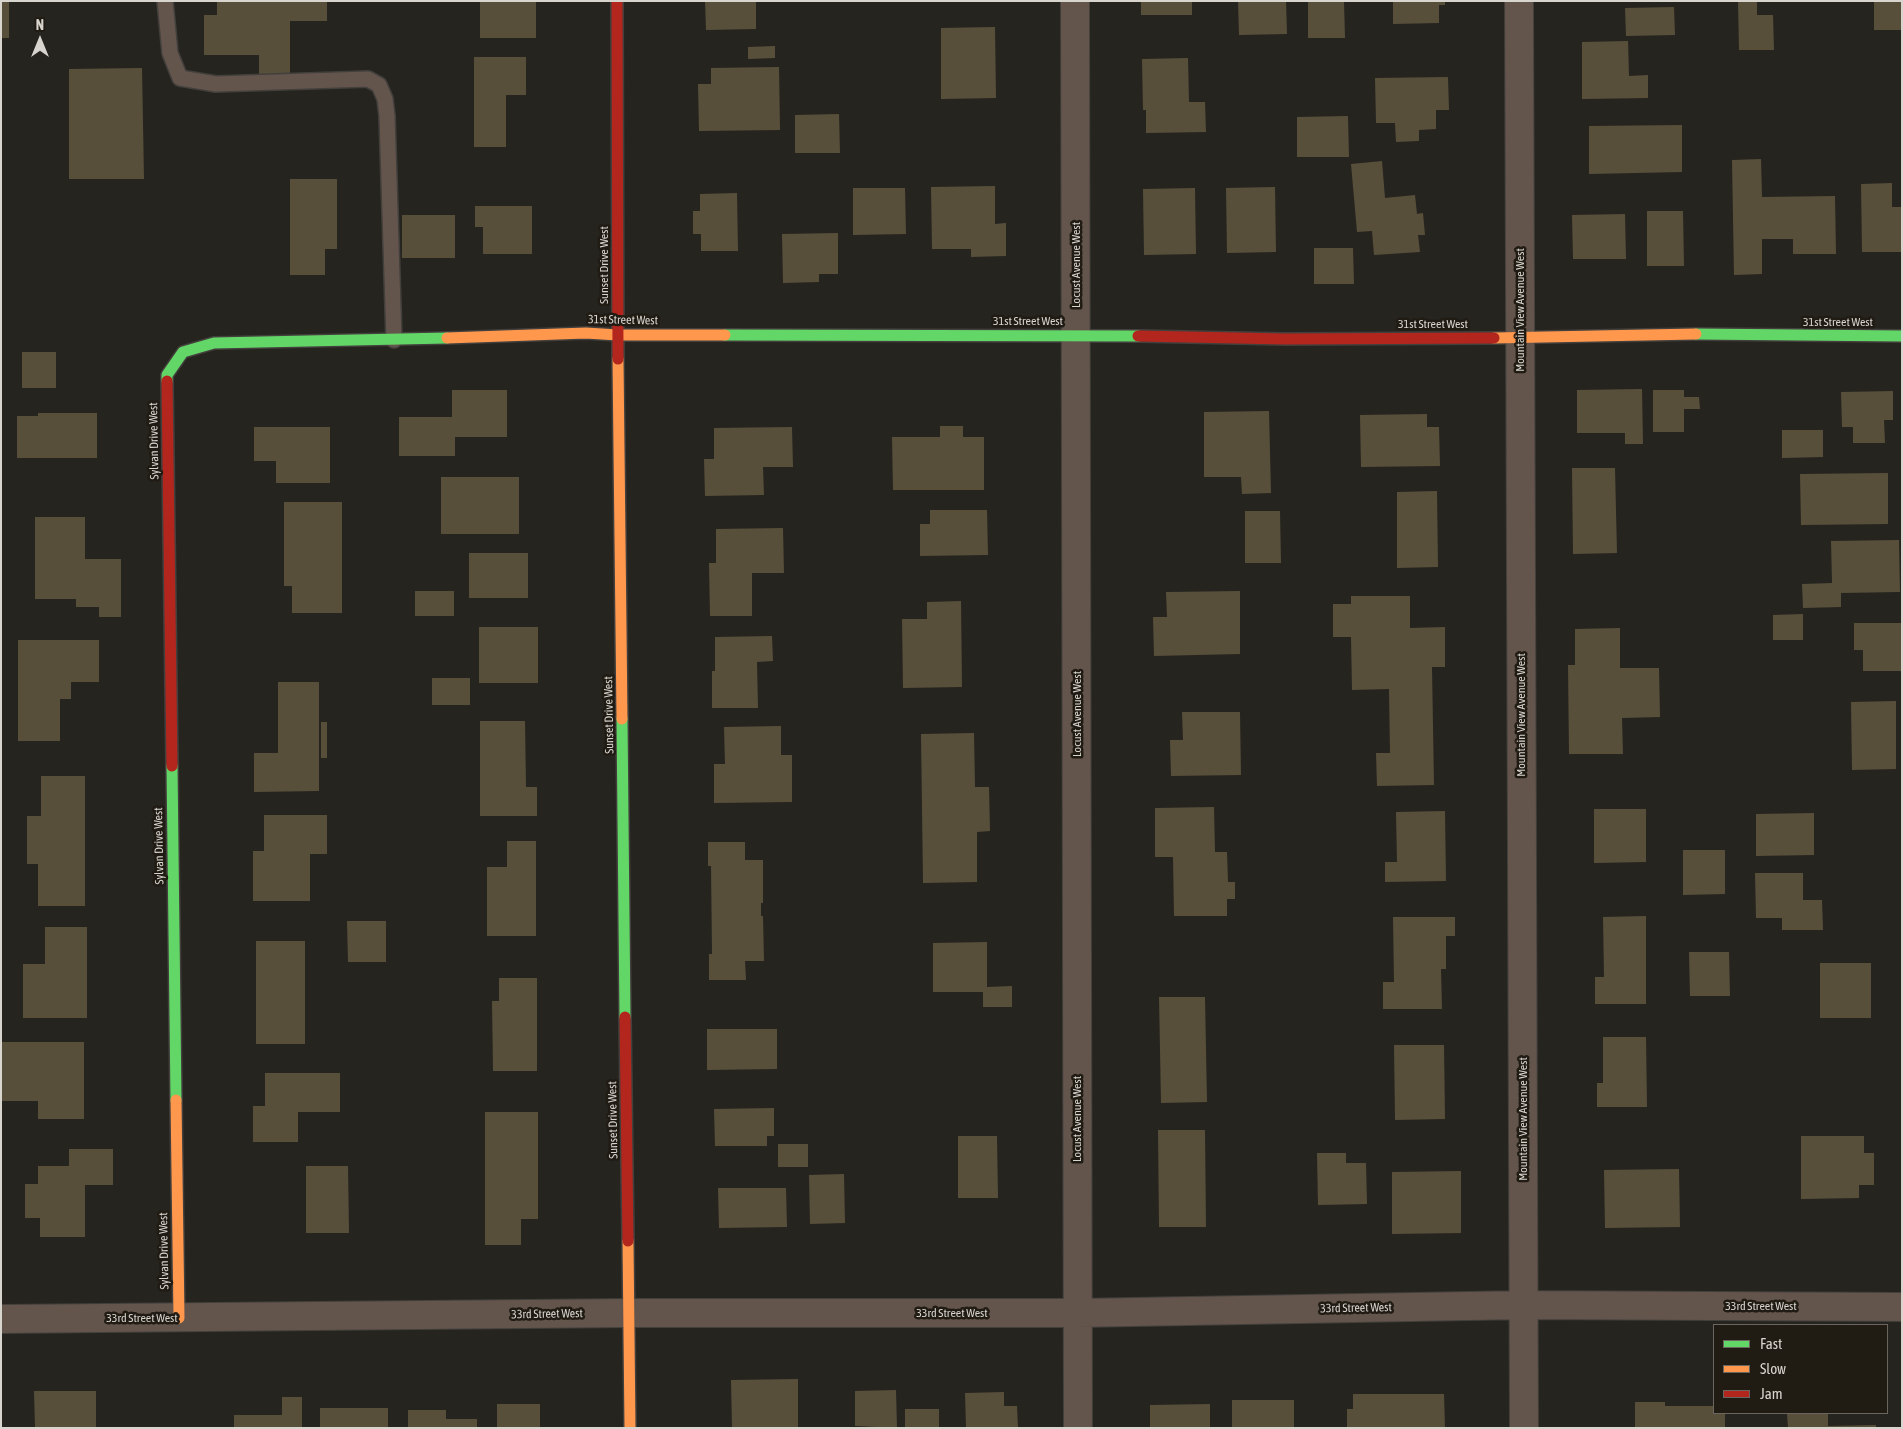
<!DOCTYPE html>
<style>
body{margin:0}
#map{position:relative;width:1903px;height:1429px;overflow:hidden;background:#26241f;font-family:"Asap Condensed",sans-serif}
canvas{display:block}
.frame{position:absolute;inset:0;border:2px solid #d8d5cf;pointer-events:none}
.legend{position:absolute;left:1713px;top:1324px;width:175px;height:90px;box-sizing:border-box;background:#201b13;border:1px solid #6a655e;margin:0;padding:6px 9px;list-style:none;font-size:15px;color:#d8d5cf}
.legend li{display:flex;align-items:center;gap:10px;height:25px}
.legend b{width:25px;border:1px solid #6a655e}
.north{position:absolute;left:15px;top:15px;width:50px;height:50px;-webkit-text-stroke:4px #201b13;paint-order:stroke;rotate:0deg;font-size:14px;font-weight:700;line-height:20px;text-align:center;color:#d8d5cf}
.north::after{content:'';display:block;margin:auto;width:18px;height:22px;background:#d8d5cf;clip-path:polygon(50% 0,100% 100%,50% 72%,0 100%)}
</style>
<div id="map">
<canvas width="1903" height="1429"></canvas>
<div class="frame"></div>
<ul class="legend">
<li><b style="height:6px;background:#63d668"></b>Fast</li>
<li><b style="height:6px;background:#ff974d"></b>Slow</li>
<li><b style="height:6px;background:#b3261e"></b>Jam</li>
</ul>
<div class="north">N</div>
</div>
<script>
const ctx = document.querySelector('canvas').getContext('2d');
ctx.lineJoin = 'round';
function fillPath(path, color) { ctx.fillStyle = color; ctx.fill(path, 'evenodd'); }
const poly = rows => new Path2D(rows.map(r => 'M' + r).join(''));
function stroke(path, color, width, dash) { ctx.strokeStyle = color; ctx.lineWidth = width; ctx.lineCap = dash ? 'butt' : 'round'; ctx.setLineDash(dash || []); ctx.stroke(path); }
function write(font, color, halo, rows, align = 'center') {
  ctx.font = font + ' "Asap Condensed",sans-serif'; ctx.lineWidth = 5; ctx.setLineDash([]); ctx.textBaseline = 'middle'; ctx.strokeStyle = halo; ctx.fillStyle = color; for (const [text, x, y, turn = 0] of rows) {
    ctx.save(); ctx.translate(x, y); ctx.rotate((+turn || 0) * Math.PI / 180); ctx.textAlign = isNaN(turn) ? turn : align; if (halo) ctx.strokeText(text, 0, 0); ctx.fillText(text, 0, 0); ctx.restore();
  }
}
const building = poly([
 [1,1,9,1,9,38,1,38],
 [217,1,327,1,327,21,290,21,290,74,259,74,259,55,204,55,204,15,217,15],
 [480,1,536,1,536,38,480,38],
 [705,1,756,1,756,29,706,30],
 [1141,1,1192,1,1192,15,1141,15],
 [1238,1,1286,1,1287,34,1239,35],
 [1308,1,1344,1,1345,38,1308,38],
 [1393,1,1445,1,1445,5,1439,5,1439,23,1393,24],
 [1738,1,1757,1,1757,15,1773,15,1774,50,1739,50],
 [1874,1,1902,1,1902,30,1874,30],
 [1674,7,1675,35,1626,36,1625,8],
 [995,27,996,98,941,99,941,28],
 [1628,41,1629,76,1648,75,1648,98,1582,99,1582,42],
 [775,46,775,58,748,59,748,47],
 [474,57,526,57,526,95,506,95,506,147,474,147],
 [1188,58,1189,102,1205,102,1206,132,1146,133,1146,110,1143,110,1142,59],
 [779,67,780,130,699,131,698,84,711,84,711,68],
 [142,68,144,179,69,179,69,69],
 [1448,77,1449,110,1436,110,1436,129,1419,130,1419,141,1396,142,1395,123,1376,123,1375,78],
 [839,114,840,153,795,153,795,115],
 [1348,116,1349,157,1297,157,1297,117],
 [1682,125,1682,172,1589,174,1589,126],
 [1761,159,1762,197,1835,196,1836,254,1793,254,1793,239,1762,239,1762,274,1734,275,1732,160],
 [1382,161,1385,198,1415,195,1417,214,1423,213,1425,235,1418,235,1420,252,1374,255,1372,231,1357,232,1351,164],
 [290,179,337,179,337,249,325,249,325,275,290,275],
 [1892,183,1892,207,1902,207,1902,252,1862,252,1861,184],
 [995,186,995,224,1006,223,1006,256,971,257,971,249,932,249,931,187],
 [1275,187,1276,252,1227,253,1226,188],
 [853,188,905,188,906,234,853,235],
 [1195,188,1196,254,1144,255,1143,189],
 [737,193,738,251,701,251,701,234,693,234,693,211,700,211,700,194],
 [475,206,532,206,532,254,483,254,483,227,475,227],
 [1647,211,1683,211,1684,266,1647,266],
 [1625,214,1626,259,1573,259,1572,215],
 [402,215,455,215,455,258,402,258],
 [838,233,838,274,819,274,819,282,783,283,782,234],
 [1314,248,1353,248,1354,284,1314,284],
 [22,352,56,352,56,388,22,388],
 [1642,389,1643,444,1625,444,1625,433,1577,433,1577,390],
 [452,390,507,390,507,437,455,437,455,456,399,456,399,417,452,417],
 [1653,390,1684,390,1684,397,1699,397,1700,409,1684,409,1684,432,1653,432],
 [1893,391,1893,420,1884,420,1885,443,1853,443,1853,427,1842,427,1841,392],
 [1269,411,1271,493,1242,494,1241,477,1204,477,1204,412],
 [38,413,97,413,97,458,17,458,17,416,38,416],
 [1427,414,1427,427,1439,427,1440,466,1361,467,1360,415],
 [940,426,963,426,963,437,984,437,984,490,893,490,892,437,940,437],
 [254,427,330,427,330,483,276,483,276,461,254,461],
 [792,427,793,467,763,467,764,495,705,496,704,459,714,459,714,428],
 [1782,430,1823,430,1823,457,1782,458],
 [1572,468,1615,468,1617,553,1573,554],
 [1888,473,1888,524,1801,525,1800,474],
 [441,477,519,477,519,534,441,534],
 [1437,491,1438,567,1397,568,1397,492],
 [284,502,342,502,342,613,292,613,292,586,284,586],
 [930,510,987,510,988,555,920,556,920,524,930,524],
 [1245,511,1280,511,1281,563,1245,563],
 [35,517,85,517,85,559,121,559,121,617,99,617,99,607,76,607,76,599,35,599],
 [783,528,784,573,752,573,752,616,710,616,709,563,716,563,716,529],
 [1899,540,1900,592,1841,593,1841,607,1803,608,1802,584,1832,583,1831,541],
 [469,553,528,553,528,598,469,598],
 [415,591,454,591,454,616,415,616],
 [1240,591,1240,654,1154,656,1153,617,1167,617,1166,592],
 [1351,596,1410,596,1410,628,1445,627,1445,667,1432,667,1434,785,1377,786,1376,753,1390,753,1389,689,1352,690,1351,637,1333,637,1333,604,1351,604],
 [961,601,962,687,903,688,902,619,927,619,927,602],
 [1803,614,1803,640,1773,640,1773,615],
 [1854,623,1902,623,1902,671,1863,671,1863,650,1854,650],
 [479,627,538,627,538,683,479,683],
 [1620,628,1620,668,1659,668,1660,717,1622,718,1623,754,1569,754,1568,665,1575,665,1575,629],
 [772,636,773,661,757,662,758,708,712,708,712,671,715,671,715,637],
 [18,640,99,640,99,682,71,682,71,699,60,699,60,741,18,741],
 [432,678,470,678,470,705,432,705],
 [278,682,319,682,319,791,254,792,254,753,278,753],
 [1896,701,1896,769,1852,770,1851,702],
 [1182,712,1240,712,1241,775,1171,776,1170,740,1183,740],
 [480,721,525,721,526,787,537,787,537,816,480,816],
 [321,722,327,722,327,758,321,758],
 [781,726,781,755,792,755,792,802,714,803,714,764,725,764,724,727],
 [974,733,975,787,989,787,990,831,977,832,977,882,923,883,921,734],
 [41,776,85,776,85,906,38,906,38,864,27,864,27,816,41,816],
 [1214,807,1215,852,1227,852,1228,882,1235,882,1235,899,1227,899,1227,916,1174,916,1173,857,1155,857,1155,808],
 [1594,809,1646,809,1646,862,1594,863],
 [1445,811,1446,881,1385,882,1385,862,1397,862,1396,812],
 [1814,813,1814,855,1756,856,1756,814],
 [264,815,327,815,327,854,310,854,310,901,253,901,253,851,264,851],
 [507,841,536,841,536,936,487,936,487,867,507,867],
 [708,842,745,842,745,860,763,860,763,903,761,903,761,916,763,916,764,961,745,961,746,980,709,980,709,954,712,954,711,866,708,866],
 [1683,850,1725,850,1725,894,1683,895],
 [1755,873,1803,873,1803,900,1822,900,1823,930,1782,930,1782,918,1756,918],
 [1646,916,1646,1004,1595,1004,1595,977,1604,977,1603,917],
 [1393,917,1455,917,1455,936,1446,936,1446,969,1441,969,1442,1009,1383,1009,1383,982,1394,982],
 [347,921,386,921,386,962,348,962],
 [45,927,87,927,87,1018,23,1018,23,964,45,964],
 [256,941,305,941,305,1044,256,1044],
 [987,942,987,987,1012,986,1012,1007,983,1007,983,992,933,992,933,943],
 [1689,952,1729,952,1730,996,1690,996],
 [1820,963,1871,963,1871,1018,1820,1018],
 [499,978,537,978,537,1071,493,1071,492,1001,499,1001],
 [1159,997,1205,997,1207,1102,1161,1103],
 [707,1029,777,1029,777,1069,707,1070],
 [1603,1037,1646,1037,1647,1107,1597,1107,1597,1083,1603,1083],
 [1,1042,84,1042,84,1119,38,1119,38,1101,1,1101],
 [1394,1045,1444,1045,1445,1119,1395,1120],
 [265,1073,340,1073,340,1112,298,1112,298,1142,253,1142,253,1106,265,1106],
 [774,1108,774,1136,767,1136,767,1146,715,1146,714,1109],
 [485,1112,538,1112,538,1219,521,1219,521,1245,485,1245],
 [1158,1130,1205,1130,1206,1227,1159,1227],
 [958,1136,997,1136,998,1198,958,1198],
 [1801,1136,1864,1136,1864,1153,1874,1153,1874,1185,1859,1185,1859,1198,1801,1199],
 [778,1144,808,1144,808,1167,778,1167],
 [69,1149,113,1149,113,1185,85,1185,85,1237,40,1237,40,1218,25,1218,25,1184,38,1184,38,1166,69,1166],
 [1317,1153,1346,1153,1346,1163,1366,1163,1367,1204,1318,1205],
 [306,1166,348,1166,349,1233,306,1233],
 [1679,1169,1680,1227,1605,1228,1604,1170],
 [1461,1171,1461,1233,1392,1234,1392,1172],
 [844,1174,845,1223,810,1224,809,1175],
 [718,1188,786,1188,787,1227,719,1228],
 [798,1379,798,1428,732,1428,731,1380],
 [896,1390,897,1428,855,1426,855,1391],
 [34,1391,96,1391,96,1428,35,1428],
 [1004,1392,1004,1406,1017,1406,1018,1428,966,1428,965,1393],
 [1353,1394,1444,1394,1445,1428,1347,1428,1347,1409,1353,1409],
 [282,1397,302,1397,302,1428,234,1428,234,1415,282,1415],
 [1232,1400,1294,1400,1294,1428,1232,1428],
 [1635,1402,1665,1402,1665,1406,1714,1406,1714,1413,1725,1413,1725,1428,1635,1428],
 [497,1404,540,1404,540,1428,497,1428],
 [1210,1404,1210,1428,1150,1428,1150,1405],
 [320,1408,388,1408,388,1428,320,1428],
 [905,1409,939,1409,939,1428,905,1428],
 [408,1410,446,1410,446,1419,477,1419,477,1428,408,1428],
 [1787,1413,1828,1413,1828,1426,1876,1425,1876,1428,1788,1428]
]);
const lane = poly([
 [165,1,170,53,180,78,216,84,368,79,379,85,385,99,387,116,394,340]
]);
const street = poly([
 [1075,1,1078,1428],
 [1519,1,1524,1428],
 [1,1319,629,1313,1078,1313,1524,1305,1902,1307]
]);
const fast = poly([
 [1696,334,1902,336],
 [725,335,1138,336],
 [167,381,167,375,183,352,214,343,447,338],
 [622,719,625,1017],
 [172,766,176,1100]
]);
const slow = poly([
 [447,338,586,333,618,335,725,335],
 [1494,338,1696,334],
 [618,359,622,719],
 [176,1100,179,1318],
 [628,1241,630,1428]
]);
const jam = poly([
 [617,1,618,359],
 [1138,336,1285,339,1494,338],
 [167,381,172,766],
 [625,1017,628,1241]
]);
const streetNames = [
 ["Sunset Drive West",604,265,-90],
 ["Locust Avenue West",1076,265,-90],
 ["Mountain View Avenue West",1520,310,-90],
 ["31st Street West",623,320,1],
 ["31st Street West",1028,321],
 ["31st Street West",1838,322],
 ["31st Street West",1433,324],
 ["Sylvan Drive West",154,441,-91],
 ["Locust Avenue West",1077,714,-90],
 ["Sunset Drive West",609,715,-91],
 ["Mountain View Avenue West",1521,715,-90],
 ["Sylvan Drive West",159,846,-91],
 ["Locust Avenue West",1077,1119,-90],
 ["Mountain View Avenue West",1523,1119,-90],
 ["Sunset Drive West",613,1120,-91],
 ["Sylvan Drive West",164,1251,-91],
 ["33rd Street West",1761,1306],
 ["33rd Street West",1356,1308,-1],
 ["33rd Street West",952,1313],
 ["33rd Street West",547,1314,-1],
 ["33rd Street West",142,1318]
];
fillPath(building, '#584f3b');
stroke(lane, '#423f3c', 18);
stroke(street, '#423f3c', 30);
stroke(fast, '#423f3c', 14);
stroke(slow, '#423f3c', 14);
stroke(jam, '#423f3c', 14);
stroke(lane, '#63554c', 15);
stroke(street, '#63554c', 28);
stroke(fast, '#63d668', 11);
stroke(slow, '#ff974d', 11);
stroke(jam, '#b3261e', 11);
write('12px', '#d8d5cf', '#201b13', streetNames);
</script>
